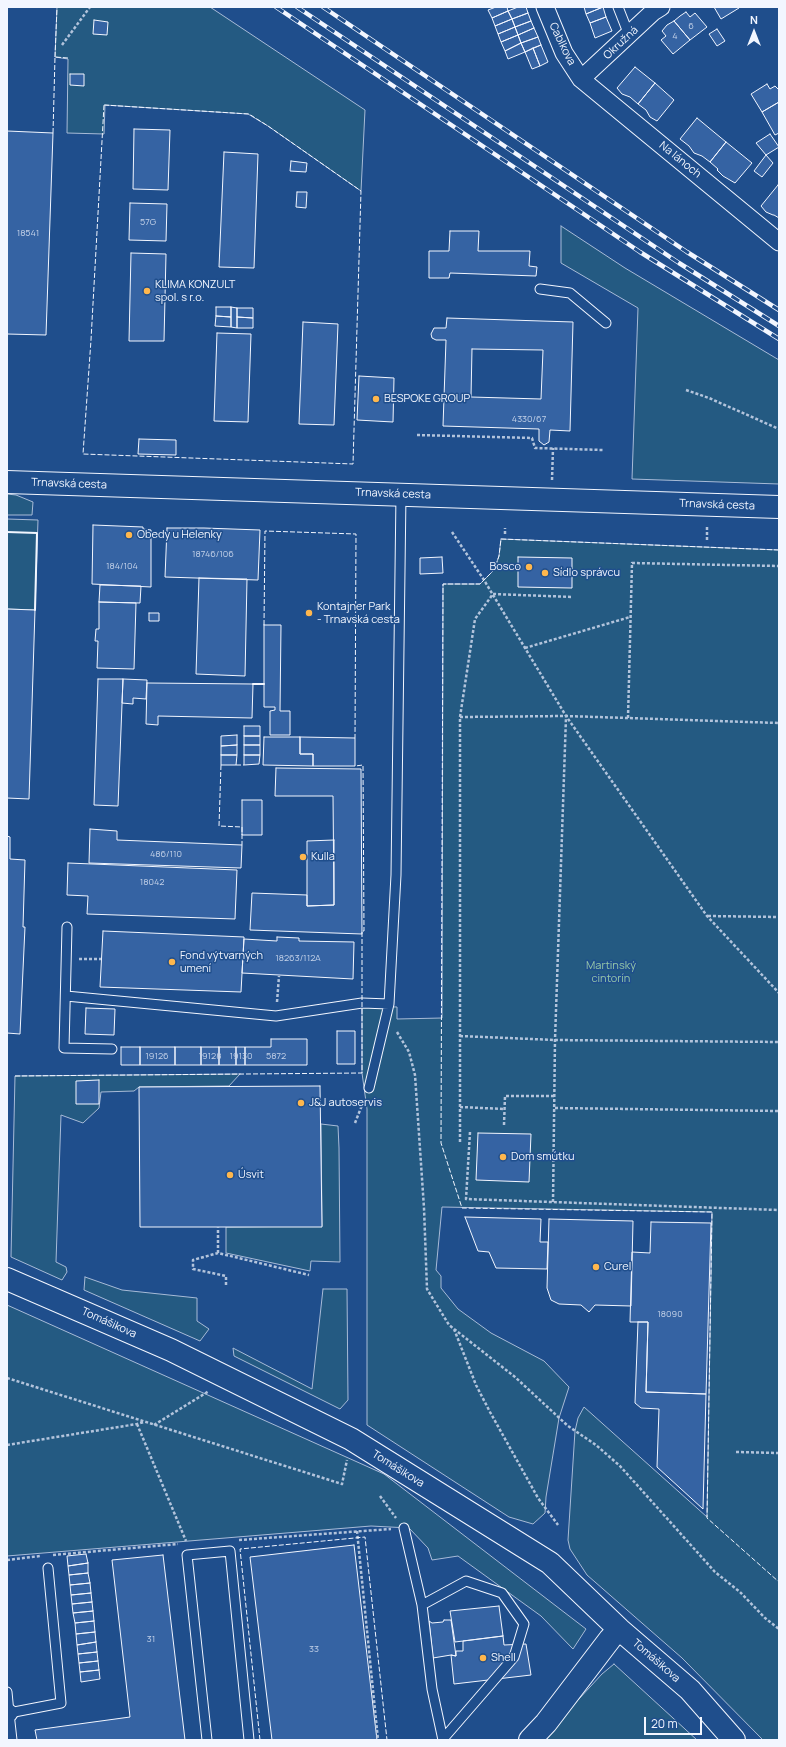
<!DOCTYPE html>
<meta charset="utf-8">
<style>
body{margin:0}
#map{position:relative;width:786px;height:1747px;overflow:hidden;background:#1f4e8c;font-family:Manrope,sans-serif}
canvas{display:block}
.frame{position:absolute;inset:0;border:8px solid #f2f6ff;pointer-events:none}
.north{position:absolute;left:734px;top:12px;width:40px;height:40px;-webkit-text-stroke:3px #1f4e8c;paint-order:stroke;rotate:0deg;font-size:11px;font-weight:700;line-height:16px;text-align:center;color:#f2f6ff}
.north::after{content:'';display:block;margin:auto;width:14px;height:18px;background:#f2f6ff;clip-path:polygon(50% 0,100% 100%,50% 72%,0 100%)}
.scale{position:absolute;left:644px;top:1717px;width:58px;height:18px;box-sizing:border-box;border:2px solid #f2f6ff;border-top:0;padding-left:5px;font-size:12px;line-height:14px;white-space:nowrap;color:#f2f6ff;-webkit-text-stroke:3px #1f4e8c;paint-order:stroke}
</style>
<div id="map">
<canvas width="786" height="1747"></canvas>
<div class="frame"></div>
<div class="north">N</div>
<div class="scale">20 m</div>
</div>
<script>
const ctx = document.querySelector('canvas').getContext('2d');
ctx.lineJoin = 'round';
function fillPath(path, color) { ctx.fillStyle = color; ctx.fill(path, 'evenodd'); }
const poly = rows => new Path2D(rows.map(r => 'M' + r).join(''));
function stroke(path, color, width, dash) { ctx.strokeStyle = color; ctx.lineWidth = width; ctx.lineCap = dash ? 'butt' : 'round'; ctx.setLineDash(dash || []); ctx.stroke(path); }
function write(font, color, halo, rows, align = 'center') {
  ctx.font = font + ' Manrope,sans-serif'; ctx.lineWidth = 3; ctx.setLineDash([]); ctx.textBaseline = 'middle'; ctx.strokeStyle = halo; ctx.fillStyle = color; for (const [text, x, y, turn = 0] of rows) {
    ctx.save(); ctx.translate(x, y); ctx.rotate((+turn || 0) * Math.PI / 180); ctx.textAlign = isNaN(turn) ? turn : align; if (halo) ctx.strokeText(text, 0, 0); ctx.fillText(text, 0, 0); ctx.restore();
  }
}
const green = poly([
 [57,7,210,7,365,110,361,191,268,126,248,114,105,105,104,134,67,133,68,59,55,57,57,7],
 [561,226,625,268,779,360,779,484,632,479,638,308,561,263,561,226],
 [7,494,16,495,33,502,32,515,7,515,7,494],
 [7,519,38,520,35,610,7,609,7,519],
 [501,539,779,550,779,1740,763,1740,682,1658,587,1575,570,1549,568,1540,575,1431,578,1418,584,1407,707,1517,712,1212,442,1207,436,1270,441,1276,441,1288,458,1309,491,1333,544,1361,569,1387,559,1418,546,1497,545,1513,533,1524,509,1517,367,1425,367,1109,362,1073,362,1006,397,1007,397,1019,442,1018,443,584,480,584,494,570,499,556,501,539],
 [240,1074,229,1086,139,1087,134,1091,101,1092,99,1108,83,1123,61,1115,56,1262,66,1267,67,1272,62,1280,11,1257,15,1076,240,1074],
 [321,1124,338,1126,339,1148,340,1262,311,1261,310,1271,226,1253,226,1227,322,1226,321,1124],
 [85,1277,122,1290,197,1298,197,1321,209,1329,200,1341,84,1290,85,1277],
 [323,1289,347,1289,348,1400,340,1409,234,1356,233,1348,312,1389,323,1289],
 [7,1305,384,1474,586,1629,573,1649,541,1616,458,1556,432,1560,428,1548,409,1528,371,1526,7,1556,7,1305],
 [614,1664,697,1740,541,1740,602,1674,614,1664]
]);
const building = poly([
 [496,7,507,7,508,11,492,18,488,10,496,7],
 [518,7,526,7,528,13,512,19,508,11,518,7],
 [584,7,603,7,586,14,584,7],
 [603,7,606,17,590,23,586,14,603,7],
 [714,7,739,7,739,8,721,19,714,7],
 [508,11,512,19,495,26,492,18,508,11],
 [686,12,690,17,695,13,707,27,690,40,674,21,680,16,686,12],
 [528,13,531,21,515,27,512,19,528,13],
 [606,17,612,31,595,38,590,23,606,17],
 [512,19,515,27,498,34,495,26,512,19],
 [94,20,108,22,107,35,93,34,94,20],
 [531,21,534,28,518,35,515,27,531,21],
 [674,21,690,40,673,54,661,40,666,36,662,31,667,25,674,21],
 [515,27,518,35,501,42,498,34,515,27],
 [534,28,538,37,521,43,518,35,534,28],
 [717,29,725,41,717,46,709,34,717,29],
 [518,35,521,43,505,51,501,42,518,35],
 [538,37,541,45,525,52,521,43,538,37],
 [521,43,525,52,508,59,505,51,521,43],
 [541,45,548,62,540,66,533,48,541,45],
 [533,48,540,66,532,69,525,52,533,48],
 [635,67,655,83,638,104,630,97,622,94,617,88,635,67],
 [70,74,84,74,84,86,70,85,70,74],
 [655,83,674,100,657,121,650,117,646,110,638,104,655,83],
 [767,84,770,89,775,86,779,90,779,102,762,112,751,94,767,84],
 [779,102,779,133,775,135,762,112,779,102],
 [697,118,726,142,710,162,702,156,694,153,689,146,680,139,697,118],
 [134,129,170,130,168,190,133,189,134,129],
 [7,131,53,133,46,335,7,334,7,131],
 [770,134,779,147,766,155,756,143,770,134],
 [726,142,752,163,735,183,723,176,717,170,718,169,710,162,726,142],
 [224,152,258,154,254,268,219,267,224,152],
 [766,155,773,163,762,177,754,171,766,155],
 [291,161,307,163,306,172,290,171,291,161],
 [778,185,779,186,779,218,774,215,773,215,766,212,761,206,778,185],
 [297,192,307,192,306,208,296,207,297,192],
 [130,203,167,204,166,241,129,240,130,203],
 [450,231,479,231,478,251,530,251,529,266,537,267,536,276,450,273,449,278,429,278,429,251,449,251,450,231],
 [131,253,166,254,164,341,129,341,131,253],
 [216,307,231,307,231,317,216,316,216,307],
 [231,307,237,308,237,328,231,327,231,307],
 [237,308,253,308,253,318,237,317,237,308],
 [216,316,231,317,231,327,215,326,216,316],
 [237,317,253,318,253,328,237,328,237,317],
 [447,318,573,322,570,431,550,430,549,442,544,445,539,441,539,429,443,426,446,340,436,340,432,338,431,334,434,328,446,328,447,318],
 [472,349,543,350,541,399,471,397,472,349],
 [303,322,338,324,334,425,299,424,303,322],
 [217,333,251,334,248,422,214,421,217,333],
 [359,376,394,378,393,422,357,420,359,376],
 [139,439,176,440,176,455,138,454,139,439],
 [93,525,143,527,143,529,151,530,151,587,92,584,93,525],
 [167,528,204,528,260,530,258,580,165,577,167,528],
 [442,557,443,573,420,574,420,558,442,557],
 [518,557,572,558,572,588,518,587,518,557],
 [199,578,247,579,245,676,196,674,199,578],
 [100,585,141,586,140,603,99,602,100,585],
 [99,602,136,603,134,669,97,668,98,641,95,641,96,629,99,629,99,602],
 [7,609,35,610,29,799,7,798,7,609],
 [149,613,159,613,159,621,149,621,149,613],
 [264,625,281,625,280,711,290,711,290,735,270,735,270,711,275,710,275,707,264,707,264,625],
 [98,679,123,679,118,806,94,805,98,679],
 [123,679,147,680,146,699,133,698,133,704,122,703,123,679],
 [147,683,253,684,252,718,158,716,158,725,146,724,147,683],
 [244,726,260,726,260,736,244,736,244,726],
 [237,735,237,745,221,746,221,736,237,735],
 [244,736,260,736,260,745,244,745,244,736],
 [264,737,300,737,300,754,313,754,313,766,263,765,264,737],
 [300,737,355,738,355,766,313,766,313,754,300,754,300,737],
 [237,745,237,755,221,755,221,746,237,745],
 [244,745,260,745,260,755,244,755,244,745],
 [221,755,237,755,236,765,221,765,221,755],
 [244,755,260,755,259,764,244,765,244,755],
 [276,768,361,769,362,934,250,930,252,893,307,895,307,906,334,905,333,796,275,796,276,768],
 [242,800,262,800,262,835,242,835,242,800],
 [90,829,117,831,117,840,242,845,241,868,89,863,90,829],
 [7,836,10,837,10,859,25,860,23,927,25,927,20,1034,7,1033,7,836],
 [334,840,334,905,307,906,307,841,334,840],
 [68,863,237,870,235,919,87,914,88,896,67,895,68,863],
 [103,931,244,937,241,992,100,987,103,931],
 [277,937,299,938,299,941,354,942,353,979,242,973,244,939,277,941,277,937],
 [86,1008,115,1009,114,1035,85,1034,86,1008],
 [337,1031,355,1031,355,1064,337,1064,337,1031],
 [271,1039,307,1039,307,1065,245,1065,245,1047,271,1047,271,1039],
 [121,1047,140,1047,140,1065,121,1065,121,1047],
 [140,1047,175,1047,175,1065,140,1065,140,1047],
 [175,1047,201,1047,201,1065,175,1065,175,1047],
 [201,1047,219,1047,219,1065,201,1065,201,1047],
 [219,1047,236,1047,236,1065,219,1065,219,1047],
 [236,1047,245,1047,245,1065,236,1065,236,1047],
 [99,1080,99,1104,76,1104,76,1081,99,1080],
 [320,1086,322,1227,140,1227,139,1087,320,1086],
 [478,1133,531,1134,529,1182,476,1180,478,1133],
 [465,1217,541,1219,540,1242,548,1242,547,1269,496,1268,489,1252,478,1251,465,1217],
 [549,1219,633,1221,631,1306,595,1305,589,1312,581,1305,559,1304,551,1300,547,1288,549,1219],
 [651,1222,711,1223,706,1394,646,1392,648,1322,630,1322,632,1252,650,1253,651,1222],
 [638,1322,648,1322,646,1392,706,1394,703,1509,657,1467,659,1409,641,1408,635,1403,638,1322],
 [354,1545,377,1740,272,1740,250,1557,354,1545],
 [86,1554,88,1563,68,1566,67,1556,86,1554],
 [163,1555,185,1740,37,1740,35,1730,130,1717,112,1560,163,1555],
 [88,1563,88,1573,69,1575,68,1566,88,1563],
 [88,1573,90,1583,70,1585,69,1575,88,1573],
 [90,1583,91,1593,71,1595,70,1585,90,1583],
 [91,1593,92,1602,72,1604,71,1595,91,1593],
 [92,1602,93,1611,73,1613,72,1604,92,1602],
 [499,1606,503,1636,455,1642,450,1611,499,1606],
 [93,1611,94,1621,75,1623,73,1613,93,1611],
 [444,1620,451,1620,456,1656,451,1655,433,1658,429,1621,432,1623,443,1622,444,1620],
 [94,1621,95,1632,76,1634,75,1623,94,1621],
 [95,1632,96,1642,77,1645,76,1634,95,1632],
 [503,1636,504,1645,526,1644,531,1675,454,1684,451,1655,456,1656,456,1651,463,1651,463,1641,503,1636],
 [96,1642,97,1652,78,1654,77,1645,96,1642],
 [97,1652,98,1661,79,1663,78,1654,97,1652],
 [98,1661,99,1670,80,1672,79,1663,98,1661],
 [99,1670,100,1679,81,1682,80,1672,99,1670]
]);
const path = poly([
 [62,45,90,7],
 [686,390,709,398,779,429],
 [417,435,532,438,535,448,603,450],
 [552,480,553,448],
 [707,527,707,542],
 [452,532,484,580,566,716,707,916,779,993],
 [505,534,505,528],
 [525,648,630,617],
 [460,717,566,716,779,723],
 [628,718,632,563,779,566],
 [708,916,779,917],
 [79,959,101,959],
 [277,1002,279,976],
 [397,1032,409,1052,415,1075,424,1208,427,1289,449,1325,515,1377,568,1426,596,1445,620,1466,715,1572,740,1592,765,1618,779,1629],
 [460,1036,555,1040,779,1042],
 [460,1107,460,717,475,619,493,594,573,597],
 [555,1108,779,1111],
 [355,1123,364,1100],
 [504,1125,505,1096,555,1096],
 [470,1132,466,1199,779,1210],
 [460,1142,460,1107,504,1109],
 [553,1202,555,1040,566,717],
 [218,1253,218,1227],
 [226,1285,226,1276,193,1269,193,1260,218,1253,309,1275],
 [454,1329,476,1385,490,1412,538,1498,558,1525],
 [7,1378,342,1484,347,1460],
 [137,1424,186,1541],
 [154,1425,209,1391],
 [7,1445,137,1424,144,1422],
 [736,1452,779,1453],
 [380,1496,396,1518],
 [357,1531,378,1740],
 [239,1540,391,1529],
 [53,1555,178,1544],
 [7,1560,40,1556]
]);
const lane = poly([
 [618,7,629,35],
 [540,289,570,293,606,323],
 [67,927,64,1048,112,1049],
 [66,996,276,1016,362,1003,389,1004],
 [369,1088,389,1004,396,875,401,494],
 [404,1528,422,1605,432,1689,443,1740],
 [422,1605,466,1581,502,1593,524,1624,514,1657,443,1739],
 [7,1692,9,1713],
 [12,1740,9,1713,61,1703,48,1568],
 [207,1740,187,1555,230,1551,249,1740]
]);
const street = poly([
 [545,7,564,53,581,79,779,242],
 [581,79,653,12,661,7],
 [7,1713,9,1713]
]);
const secondary = poly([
 [7,482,779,507],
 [7,1279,171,1350,351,1439,550,1563,619,1629,690,1690,734,1740],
 [530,1740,546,1723,610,1639,619,1629]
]);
const rail = poly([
 [276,7,640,252,779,339],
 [297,7,679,263,779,326],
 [323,7,687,252,779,310]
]);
const fence = poly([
 [55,57,57,7],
 [104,105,249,114,268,126,361,191,353,464,83,454,91,340,104,105],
 [53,133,55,57,68,58],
 [779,550,501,539,499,556,494,570,480,584,443,584,441,1143,462,1208,712,1212,707,1518,779,1582],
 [264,625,265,531,356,534,355,738],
 [221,765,219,826,242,827,242,845],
 [236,765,244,765],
 [15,1076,362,1073,362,931,364,931,363,765,355,766],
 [260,1740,240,1549,365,1537,387,1740]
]);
const wall = poly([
 [7,532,37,533,35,610],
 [253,684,264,684]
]);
const markers = [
 [147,291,4,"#ffb74d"],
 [376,399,4,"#ffb74d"],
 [129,535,4,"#ffb74d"],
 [529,567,4,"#ffb74d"],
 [545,573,4,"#ffb74d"],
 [309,613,4,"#ffb74d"],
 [303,857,4,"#ffb74d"],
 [172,962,4,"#ffb74d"],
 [301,1103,4,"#ffb74d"],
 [503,1157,4,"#ffb74d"],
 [230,1175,4,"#ffb74d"],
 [596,1267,4,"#ffb74d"],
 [483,1658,4,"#ffb74d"]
];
const numberNames = [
 ["6",691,26],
 ["4",675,36],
 ["57G",148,222],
 ["18541",28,233],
 ["4330/67",529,419],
 ["18746/106",213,554],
 ["184/104",122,566],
 ["486/110",166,854],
 ["18042",152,882],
 ["18263/112A",298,958],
 ["19126",157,1056],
 ["19128",210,1056],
 ["19130",241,1056],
 ["5872",276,1056],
 ["18090",670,1314],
 ["31",151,1639],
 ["33",314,1649]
];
const streetNames = [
 ["Okružná",621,43,-43],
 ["Cablkova",562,44,64],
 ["Na lánoch",680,160,39],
 ["Trnavská cesta",69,484,2],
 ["Trnavská cesta",393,494,2],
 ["Trnavská cesta",717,505,2],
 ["Tomášikova",109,1323,24],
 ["Tomášikova",398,1469,32],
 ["Tomášikova",656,1661,41]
];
const poiNames = [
 ["KLIMA KONZULT",155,285],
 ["spol. s r.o.",155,298],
 ["BESPOKE GROUP",384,399],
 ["Obedy u Helenky",137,535],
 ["Bosco",521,567,"right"],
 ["Sídlo správcu",553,573],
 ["Kontajner Park",317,607],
 ["- Trnavská cesta",317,620],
 ["Kulla",311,857],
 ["Fond výtvarných",180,956],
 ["umení",180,969],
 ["J&J autoservis",309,1103],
 ["Dom smútku",511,1157],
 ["Úsvit",238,1175],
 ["Curel",604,1267],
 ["Shell",491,1658]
];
const parkNames = [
 ["Martinský",611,966],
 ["cintorín",611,979]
];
fillPath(green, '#245a82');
stroke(green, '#a8bbd7', 1);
fillPath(building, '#3563a3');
stroke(building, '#f2f6ff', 1);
stroke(lane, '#f2f6ff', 11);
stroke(street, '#f2f6ff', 19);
stroke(secondary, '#f2f6ff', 24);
stroke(path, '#b3c4dc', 2.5, [3, 2]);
stroke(lane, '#1f4e8c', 9);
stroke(street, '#1f4e8c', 17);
stroke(secondary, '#1f4e8c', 22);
stroke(rail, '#f2f6ff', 4.5);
stroke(rail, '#1f4e8c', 3, [9]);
stroke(fence, '#f2f6ff', 1, [5, 2]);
stroke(wall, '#f2f6ff', 2);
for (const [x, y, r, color] of markers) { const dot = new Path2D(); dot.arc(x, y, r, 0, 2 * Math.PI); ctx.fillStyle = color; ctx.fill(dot); stroke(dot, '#1f4e8c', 1.5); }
write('9px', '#c3d1e8', null, numberNames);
write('11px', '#f2f6ff', '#1f4e8c', streetNames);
write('11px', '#f2f6ff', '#1f4e8c', poiNames, 'left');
write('11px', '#97c8a6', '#1f4e8c', parkNames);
</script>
